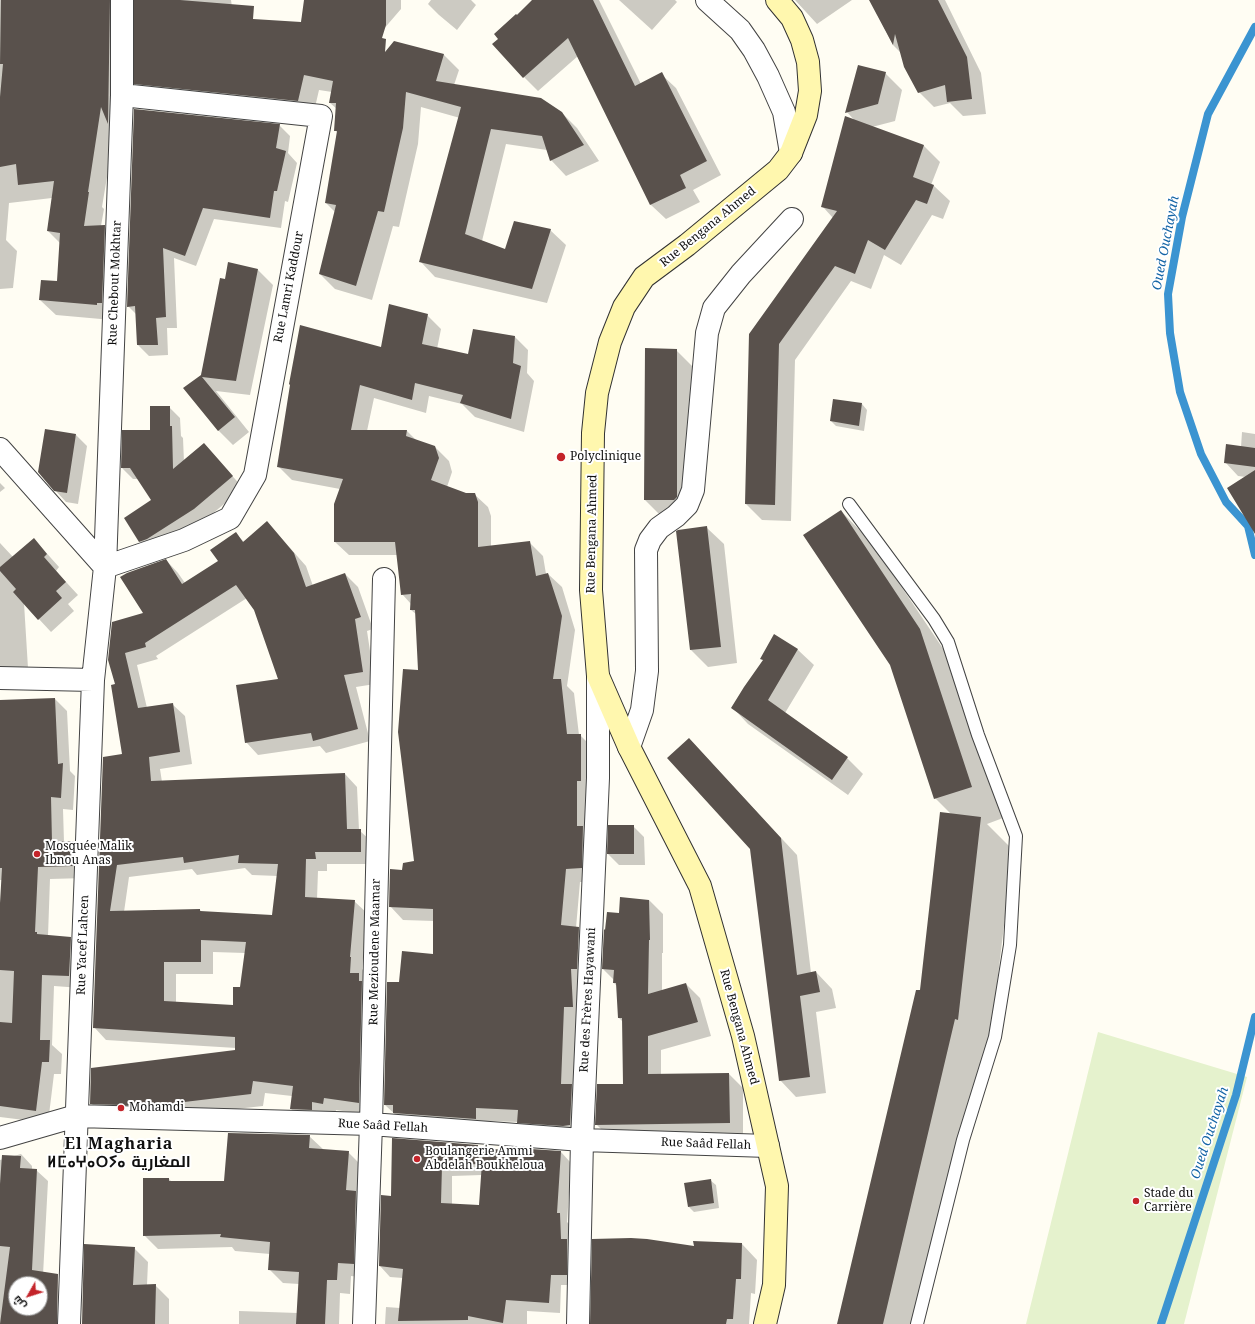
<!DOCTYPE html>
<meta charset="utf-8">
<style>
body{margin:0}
#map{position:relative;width:1255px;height:1324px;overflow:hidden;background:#fffdf3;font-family:"Noto Serif",Cairo,serif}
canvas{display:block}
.north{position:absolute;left:8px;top:1276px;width:40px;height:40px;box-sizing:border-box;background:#fff;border:1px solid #9f9f9f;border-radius:50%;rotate:231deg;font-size:11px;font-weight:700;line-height:16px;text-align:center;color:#101010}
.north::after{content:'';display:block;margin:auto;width:14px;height:18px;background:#c4242a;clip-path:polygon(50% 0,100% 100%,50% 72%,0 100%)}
</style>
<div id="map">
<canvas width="1255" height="1324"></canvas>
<div class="north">ش</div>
</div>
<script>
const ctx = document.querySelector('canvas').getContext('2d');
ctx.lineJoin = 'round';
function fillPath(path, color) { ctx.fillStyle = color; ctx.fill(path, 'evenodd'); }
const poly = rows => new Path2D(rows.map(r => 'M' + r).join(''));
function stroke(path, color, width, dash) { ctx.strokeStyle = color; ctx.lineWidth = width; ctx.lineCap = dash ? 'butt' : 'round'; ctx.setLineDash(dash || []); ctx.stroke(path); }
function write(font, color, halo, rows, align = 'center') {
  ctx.font = font + ' "Noto Serif",Cairo,"Noto Sans Tifinagh",serif'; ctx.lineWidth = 4; ctx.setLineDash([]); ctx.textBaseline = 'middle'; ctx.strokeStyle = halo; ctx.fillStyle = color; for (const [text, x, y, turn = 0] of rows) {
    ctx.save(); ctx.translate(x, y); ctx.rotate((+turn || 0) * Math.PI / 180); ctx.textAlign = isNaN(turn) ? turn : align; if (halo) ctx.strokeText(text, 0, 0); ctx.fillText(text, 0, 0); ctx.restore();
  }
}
const pitch = poly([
 [1098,1032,1247,1077,1184,1324,1026,1324]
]);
const shadow = poly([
 [0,0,231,0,237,40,301,23,305,0,401,0,401,9,370,45,383,57,395,42,444,55,459,70,454,85,562,113,577,128,599,161,566,176,551,160,547,150,506,144,482,241,506,250,550,230,566,245,547,303,435,277,420,261,460,118,421,107,418,144,399,227,393,226,372,300,335,289,320,274,335,212,326,203,338,133,335,130,337,109,330,103,332,92,319,90,313,116,151,99,136,83,135,3,132,4,115,129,102,207,104,209,101,226,104,226,120,242,112,320,56,315,40,300,58,282,61,244,48,231,52,198,9,203,6,240,17,251,13,288,0,289],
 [431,0,471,0,476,5,457,30,439,15,428,4],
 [533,0,599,0,641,84,661,74,676,88,721,175,693,190,700,202,666,219,651,205,578,56,538,91,524,77,495,34],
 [619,0,675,0,677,2,652,30],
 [795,0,852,0,817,24],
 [870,0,945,0,981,73,986,114,963,116,950,103,934,107,919,92,901,53,893,45],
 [885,73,902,90,895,121,872,127,924,146,940,162,931,185,934,186,950,201,943,219,932,215,901,265,884,255,871,289,851,281,795,360,791,521,762,520,746,504,750,335,833,218,823,207,855,121,847,112],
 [135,110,279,125,290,136,288,153,297,163,288,202,285,201,281,228,214,219,196,266,174,258,177,328,167,328,168,355,149,356,138,345,137,315,128,306],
 [258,270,273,285,250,395,216,391,249,432,233,445,218,430,201,375,225,280],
 [427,315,441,329,437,349,468,355,515,337,528,350,527,373,534,381,524,432,475,417,462,404,429,396,426,413,374,398,367,431,407,431,417,441,435,447,449,461,452,472,447,487,466,494,474,494,488,507,491,516,491,547,529,542,543,556,546,574,548,574,562,587,575,630,567,686,574,693,579,735,580,735,594,749,595,882,580,882,576,928,578,928,592,942,583,1138,532,1136,518,1122,489,1121,489,1133,399,1118,385,1105,400,983,434,956,434,921,403,920,390,906,403,871,415,862,419,672,417,615,411,610,411,604,402,594,397,555,349,555,335,542,340,489,292,480,278,466,382,348],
 [676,350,693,367,693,514,691,517,662,517,645,500],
 [862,404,867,410,864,431,836,426,831,421],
 [169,407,180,418,181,436,183,438,184,462,204,444,243,488,205,520,151,553,140,541,152,500,138,479,133,479,122,468,123,431,151,431],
 [1242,432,1255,434,1255,527,1246,477,1238,476,1225,462,1241,447],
 [76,435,87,446,78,504,66,502,55,490],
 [0,483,5,488,0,492],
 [841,511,872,543,952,662,1003,818,987,824,1013,850,989,1051,922,1324,838,1324,920,992,951,814,935,798],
 [267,522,306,566,313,586,345,574,358,587,373,629,367,631,375,684,356,687,370,741,326,753,320,746,258,755,246,742,279,680,255,609,247,598,156,656,158,659,137,665,147,708,172,704,185,716,192,764,160,769,162,782,345,774,357,787,359,830,373,843,373,864,327,864,327,871,318,871,317,899,354,901,367,913,362,969,363,970,363,978,371,986,371,1115,336,1110,335,1115,303,1121,291,1109,292,1096,265,1093,263,1106,164,1117,103,1116,91,1103,236,1050,236,1048,106,1040,94,1027,123,755,116,685,109,660,145,614,166,560,178,573,185,583,220,561,235,533,244,542],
 [245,868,252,875,278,876,273,917,202,912,200,910,124,912,129,877,192,869,197,875],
 [213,952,245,953,241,988,234,1006,176,1003,176,974,213,974],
 [707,528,724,544,737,663,708,667,691,650],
 [34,539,59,567,56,571,78,595,68,604,74,611,51,632,24,603,28,668,0,670,0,543,13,557],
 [775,636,798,650,814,665,785,713,847,758,863,774,848,795,748,724,733,708,764,661],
 [55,699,67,711,70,771,75,776,73,810,63,809,64,842,74,842,86,855,86,878,50,879,48,936,70,938,83,950,81,988,54,986,52,1045,62,1054,61,1074,54,1074,48,1123,0,1117,0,914,3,880,0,880,0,701],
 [689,739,797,855,811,973,816,972,832,989,836,1008,816,1012,826,1093,796,1097,780,1080,751,849],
 [609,826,633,826,644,837,645,865,619,865,608,854],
 [649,900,663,914,663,953,662,953,662,991,686,984,700,998,711,1036,661,1050,661,1075,729,1074,743,1088,743,1136,610,1138,596,1124,624,1085,623,1022,619,1018,617,986,614,983,614,980,603,969,620,914],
 [309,1136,324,1150,348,1152,362,1166,367,1278,351,1276,350,1294,340,1293,339,1324,239,1324,239,1311,298,1313,299,1284,283,1283,269,1269,270,1254,235,1251,232,1247,158,1249,144,1235,169,1179,172,1182,224,1182],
 [393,1139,477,1146,484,1152,561,1152,571,1163,567,1222,570,1225,577,1285,561,1285,560,1313,527,1311,527,1324,385,1324,386,1307,400,1308,403,1278,390,1277,380,1266,392,1197],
 [482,1175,480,1206,452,1204,452,1176],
 [21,1154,32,1166,32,1169,36,1170,48,1181,43,1275,54,1324,0,1324,0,1160],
 [16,1284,40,1284,40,1308,16,1308],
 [710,1180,716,1185,719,1208,694,1212,689,1207],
 [742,1244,757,1260,755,1294,751,1293,749,1324,592,1324,695,1247],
 [134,1248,148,1262,147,1285,155,1285,169,1299,169,1324,83,1324]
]);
const stream = poly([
 [1255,27,1208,114,1182,217,1168,294,1170,333,1180,392,1201,454,1226,502,1248,526,1255,555],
 [1161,1324,1236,1095,1255,1017]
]);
const building = poly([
 [1,0,110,0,108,124,101,107,88,192,89,192,84,226,105,225,102,303,97,303,97,305,39,300,41,280,57,281,60,233,47,231,54,181,18,185,16,164,0,167,0,97,3,64,0,64],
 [134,0,180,0,254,6,253,19,301,22,304,0,386,0,386,25,382,38,386,39,385,52,394,41,444,54,436,81,541,98,562,112,584,145,550,161,542,136,491,129,465,234,505,249,514,221,551,229,532,289,419,262,461,107,406,92,403,128,384,212,378,211,356,286,319,274,336,205,325,203,337,131,334,131,336,103,329,103,333,81,304,75,298,101,134,84],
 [532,0,593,0,635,86,662,72,707,161,680,175,686,188,650,205,568,38,523,78,492,44,498,39,494,34,516,14,517,15],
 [869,0,938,0,967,57,972,99,947,102,945,85,918,93,904,67,895,34,893,45],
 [858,65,886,72,878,104,845,113],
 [134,109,280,124,276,148,286,151,277,191,274,191,270,218,203,208,185,256,163,248,166,317,156,318,158,345,137,345,135,306,127,307],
 [845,116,924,145,913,177,934,185,927,204,916,200,885,250,868,240,855,274,835,266,779,344,775,505,745,504,749,334,837,211,821,207],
 [228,262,258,269,236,381,202,377,235,417,218,431,183,388,201,375,220,278,225,279],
 [389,304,428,314,422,344,468,354,473,329,515,336,513,363,521,366,511,419,460,403,463,395,415,383,412,400,360,385,351,430,407,430,406,436,435,446,439,458,431,480,466,493,475,493,478,502,478,547,530,541,536,576,548,573,562,616,553,679,561,679,567,734,581,734,581,781,577,781,577,826,583,826,582,868,566,869,561,925,579,927,577,969,571,969,573,1007,564,1007,561,1084,572,1084,570,1125,563,1126,517,1123,518,1110,476,1108,476,1119,393,1113,393,1105,384,1105,387,982,399,982,402,951,433,954,433,909,389,907,390,869,402,870,403,863,414,861,398,732,403,669,418,670,415,610,410,610,411,594,401,595,395,542,334,542,334,504,343,479,277,467,290,385,289,384,300,325,381,347],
 [645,348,677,349,677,497,674,500,644,500],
 [833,399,862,403,859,426,830,421],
 [150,406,170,406,170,426,172,426,173,469,204,443,233,476,194,509,147,539,139,542,124,518,151,500,130,468,121,468,122,430,150,430],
 [45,429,76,434,67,493,54,491,38,472],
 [1226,444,1255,448,1255,467,1224,463],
 [1255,470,1255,534,1227,488],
 [841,510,920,629,972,787,934,799,890,665,803,535],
 [267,521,294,553,306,587,345,573,361,617,355,619,363,672,344,675,358,729,313,741,311,733,245,743,236,685,278,679,254,610,236,585,145,643,146,647,125,653,138,708,173,703,180,752,149,757,151,781,345,773,347,829,361,829,361,852,315,852,316,859,306,859,305,897,355,900,350,957,351,957,350,973,359,973,359,981,362,981,359,1103,324,1098,323,1104,312,1102,312,1110,290,1109,293,1086,253,1081,251,1094,151,1106,90,1104,91,1068,235,1050,235,1037,93,1028,103,757,122,754,111,685,115,684,108,660,112,622,143,613,120,577,127,573,166,559,182,584,218,561,210,550,236,532,243,542],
 [239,855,238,863,278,864,272,915,200,911,200,909,110,911,117,865,183,857,184,863],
 [201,940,246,942,240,987,233,987,233,1005,164,1001,164,962,201,962],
 [707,526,721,647,690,650,676,531,678,530],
 [34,538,47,554,44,557,66,582,56,591,62,598,38,620,13,592,16,589,0,571,0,567],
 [774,634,798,649,768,700,848,757,832,780,731,708,744,687,763,660,760,659],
 [55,698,58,764,63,763,61,798,51,797,52,842,74,841,74,866,38,867,35,932,37,932,37,934,71,937,69,976,42,975,40,1040,50,1040,49,1062,42,1062,36,1111,0,1106,0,1022,12,1023,14,971,0,970,0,903,2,868,0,868,0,700],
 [689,738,781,838,797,975,816,971,820,992,800,996,810,1077,779,1081,750,849,667,758],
 [940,812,981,817,958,1020,955,1019,883,1324,837,1324,916,990,920,990],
 [608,825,634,825,634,854,607,854],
 [620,897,649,900,650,940,649,940,648,994,686,983,698,1022,648,1036,648,1074,729,1073,730,1123,595,1125,597,1084,623,1084,622,1018,618,1018,616,983,613,983,614,970,602,969,604,929,605,930,607,912,619,913],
 [228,1133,310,1135,309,1148,349,1151,346,1190,356,1191,354,1264,338,1263,337,1280,327,1280,325,1324,296,1324,299,1272,268,1270,270,1242,220,1237,221,1234,143,1236,143,1178,169,1178,169,1181,224,1181],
 [392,1138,478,1145,479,1164,442,1166,441,1203,479,1205,483,1148,515,1151,516,1148,561,1151,557,1213,560,1213,561,1239,567,1239,567,1275,551,1275,549,1303,506,1300,503,1323,468,1316,468,1320,398,1321,403,1269,379,1266,381,1195,391,1196],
 [2,1155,21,1156,20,1168,37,1169,32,1270,58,1274,57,1324,0,1324,10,1247,0,1246,0,1184],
 [16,1284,40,1284,40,1308,16,1308],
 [711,1179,714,1203,688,1207,684,1183],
 [631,1238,647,1239,694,1246,693,1241,742,1243,741,1279,736,1279,733,1319,727,1319,726,1324,590,1324,592,1239],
 [84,1244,135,1247,133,1285,156,1284,155,1324,82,1324]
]);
const lane = poly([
 [849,504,934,619,948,642,978,735,1016,836,1010,945,995,1037,963,1140,917,1324]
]);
const street = poly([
 [707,0,740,30,754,50,768,76,784,112,791,153],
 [0,449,105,567],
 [105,567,184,540,230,518,255,475,321,116,122,95],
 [0,678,93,680],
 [629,747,642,710,647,671,646,550,650,540,659,528,676,516,687,505,693,490,707,333,714,308,741,274,792,219],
 [0,1138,76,1116,371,1124,582,1140,768,1146],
 [69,1324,93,680,105,567,122,95,122,0],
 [364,1324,371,1124,384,579],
 [578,1324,582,1140,598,778,598,676]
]);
const secondary = poly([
 [765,1324,774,1285,777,1186,743,1036,700,886,629,747,598,676,591,590,593,433,597,393,610,342,624,307,644,277,687,245,778,170,791,153,806,115,810,91,808,62,802,40,792,18,777,0]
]);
const markers = [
 [561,457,5,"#c4242a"],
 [37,854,4,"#c4242a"],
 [121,1108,4,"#c4242a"],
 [417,1159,4,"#c4242a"],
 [1136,1201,4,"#c4242a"]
];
const streetNames = [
 ["Rue Bengana Ahmed",708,227,-39],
 ["Rue Chebout Mokhtar",115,283,-88],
 ["Rue Lamri Kaddour",289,287,-79],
 ["Rue Bengana Ahmed",592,534,-89],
 ["Rue Yacef Lahcen",83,945,-88],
 ["Rue Mezioudene Maamar",375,952,-89],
 ["Rue des Frères Hayawani",588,1000,-87],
 ["Rue Bengana Ahmed",739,1027,75],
 ["Rue Saâd Fellah",383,1126,3],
 ["Rue Saâd Fellah",706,1144,2]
];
const poiNames = [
 ["Polyclinique",570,457],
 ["Mosquée Malik",45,847],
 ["Ibnou Anas",45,861],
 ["Mohamdi",129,1108],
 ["Boulangerie Ammi",425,1152],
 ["Abdelah Boukheloua",425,1166],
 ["Stade du",1144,1194],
 ["Carrière",1144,1208]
];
const waterNames = [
 ["Oued Ouchayah",1166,243,-79],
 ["Oued Ouchayah",1210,1133,-72]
];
const districtNames = [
 ["El Magharia",119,1144],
 ["ⵍⵎⴰⵖⴰⵔⵢⴰ المغارية",119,1162]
];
fillPath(pitch, '#e5f2cd');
fillPath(shadow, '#0003');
stroke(stream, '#3b94d1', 8);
fillPath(building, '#59514c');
stroke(lane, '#434343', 14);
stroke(street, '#434343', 24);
stroke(secondary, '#323232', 24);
stroke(lane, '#fff', 12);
stroke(street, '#fff', 22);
stroke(secondary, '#fff7ae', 22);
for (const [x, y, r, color] of markers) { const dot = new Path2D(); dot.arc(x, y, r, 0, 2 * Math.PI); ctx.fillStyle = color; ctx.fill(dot); stroke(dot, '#fff', 1.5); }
write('12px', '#101010', '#fff', streetNames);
write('12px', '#101010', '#fff', poiNames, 'left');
write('italic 13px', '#1565a6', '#fff', waterNames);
ctx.letterSpacing = '1px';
write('bold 16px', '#101010', '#fff', districtNames);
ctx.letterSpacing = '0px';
</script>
